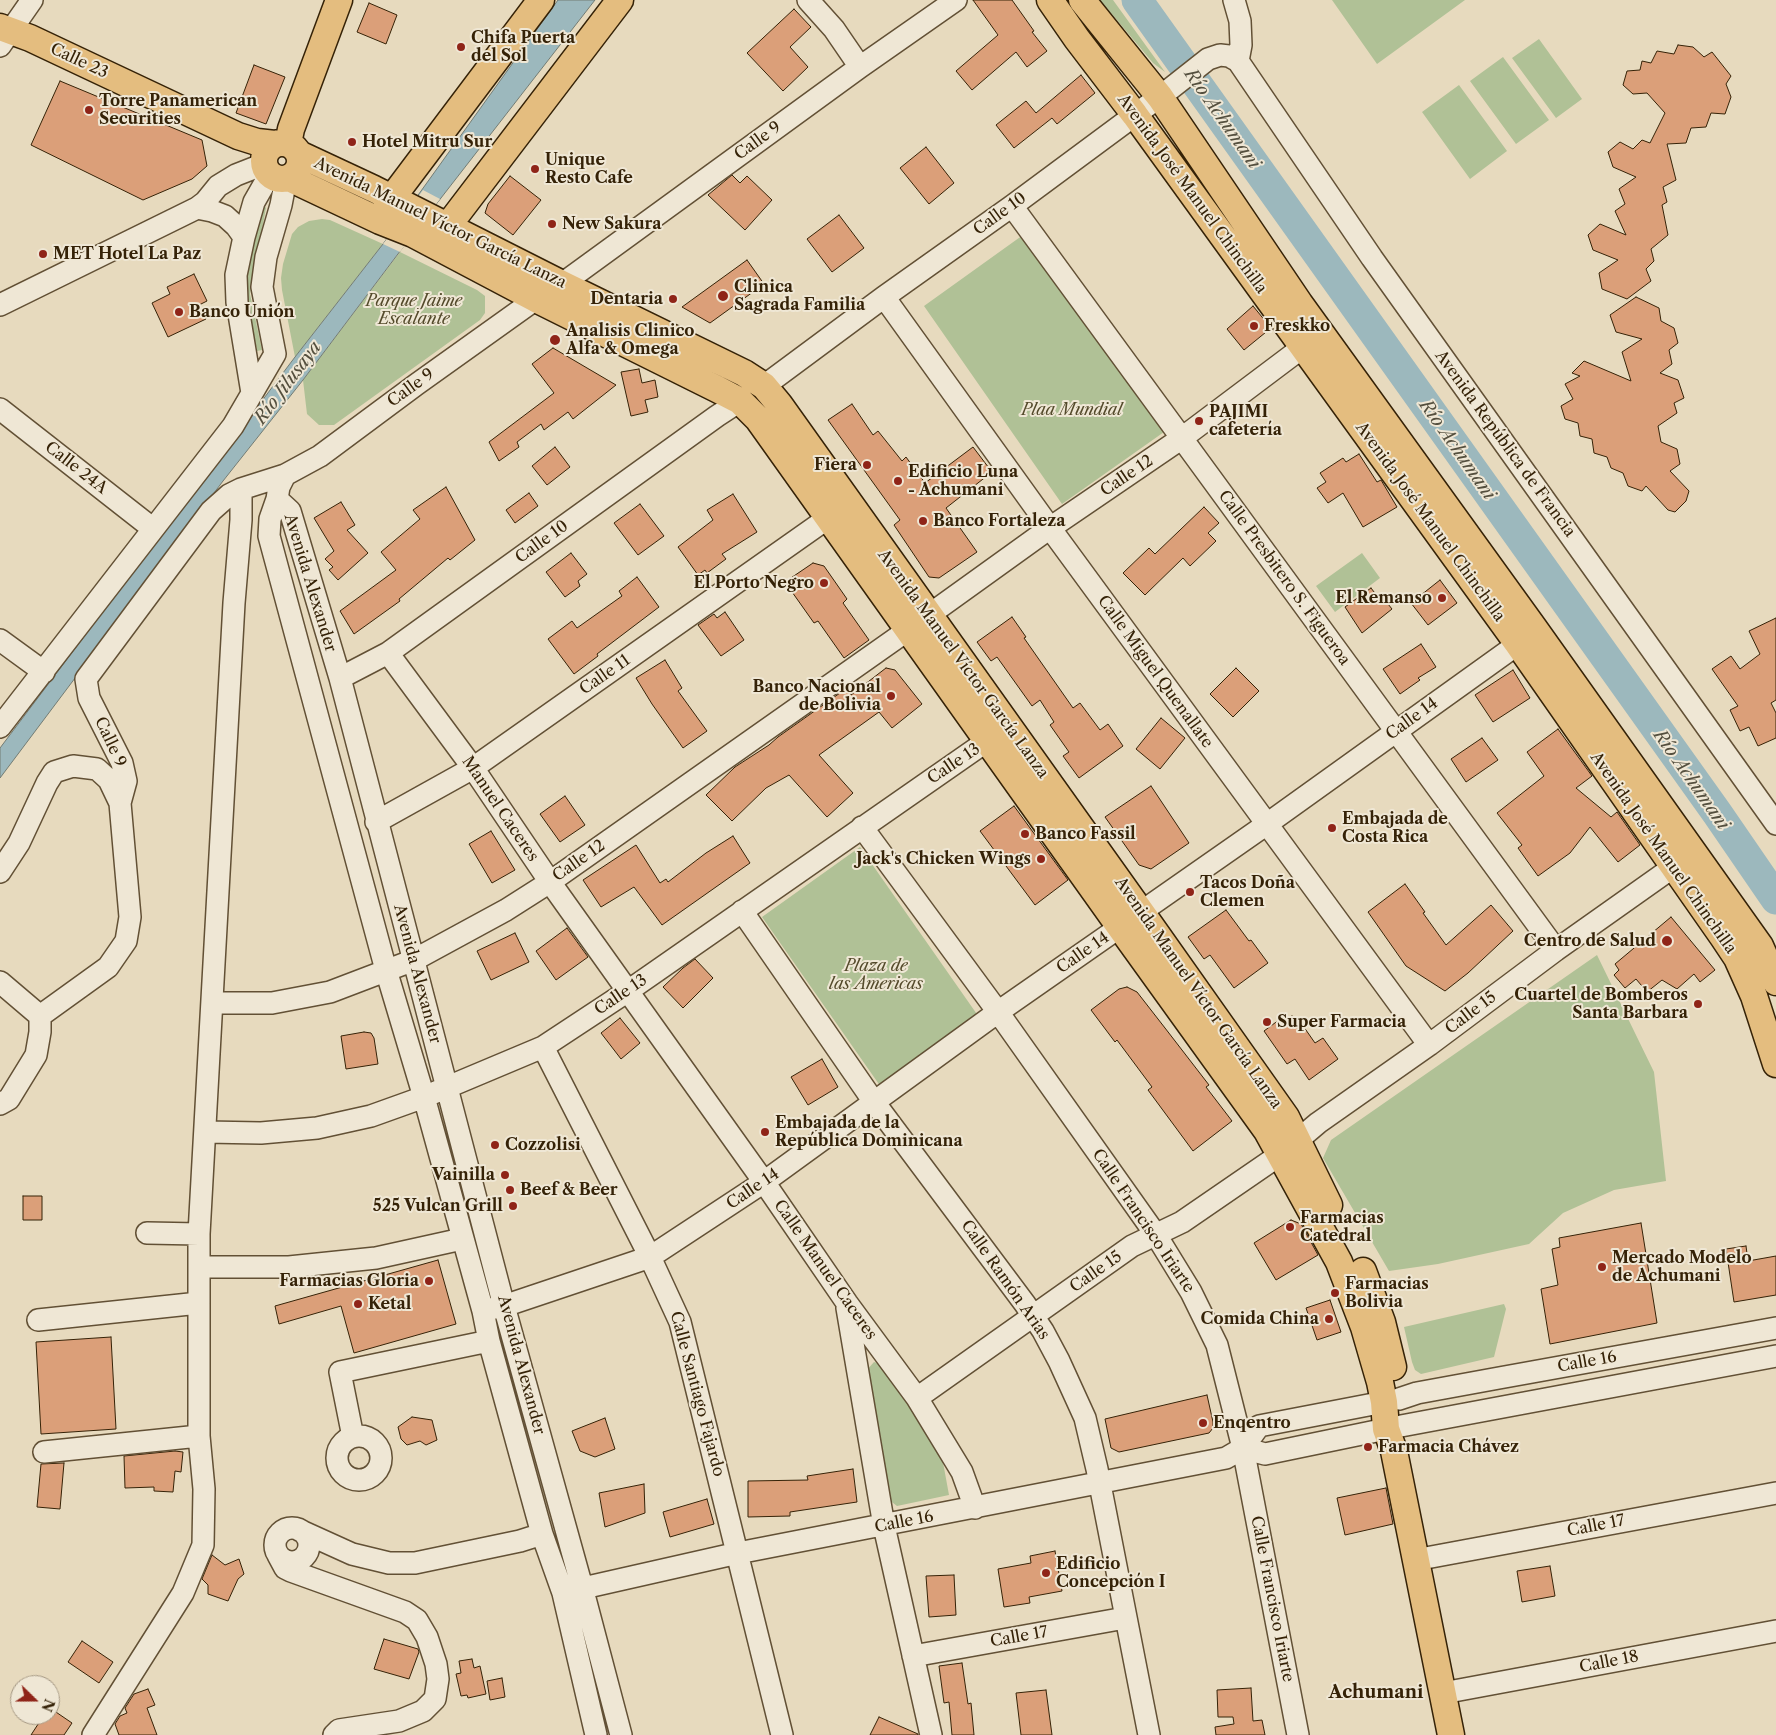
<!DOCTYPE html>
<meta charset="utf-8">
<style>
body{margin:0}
#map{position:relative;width:1776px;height:1735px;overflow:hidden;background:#e7dabe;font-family:"Libre Caslon Text",serif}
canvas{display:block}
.north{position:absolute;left:10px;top:1675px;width:50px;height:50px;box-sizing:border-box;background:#efe7d5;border:1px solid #a59883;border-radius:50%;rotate:112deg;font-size:14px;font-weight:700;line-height:20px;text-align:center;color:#352207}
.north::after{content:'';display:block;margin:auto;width:18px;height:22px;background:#8f2418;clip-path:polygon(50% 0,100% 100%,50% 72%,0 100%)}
</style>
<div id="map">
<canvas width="1776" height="1735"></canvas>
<div class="north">N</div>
</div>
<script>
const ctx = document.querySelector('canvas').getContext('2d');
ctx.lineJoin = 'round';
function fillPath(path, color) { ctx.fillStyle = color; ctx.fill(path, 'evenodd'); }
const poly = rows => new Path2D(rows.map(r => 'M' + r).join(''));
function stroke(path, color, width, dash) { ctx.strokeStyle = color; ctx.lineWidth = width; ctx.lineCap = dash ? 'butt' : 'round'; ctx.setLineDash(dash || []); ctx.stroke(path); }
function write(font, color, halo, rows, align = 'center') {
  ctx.font = font + ' "Libre Caslon Text",serif'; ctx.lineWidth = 4; ctx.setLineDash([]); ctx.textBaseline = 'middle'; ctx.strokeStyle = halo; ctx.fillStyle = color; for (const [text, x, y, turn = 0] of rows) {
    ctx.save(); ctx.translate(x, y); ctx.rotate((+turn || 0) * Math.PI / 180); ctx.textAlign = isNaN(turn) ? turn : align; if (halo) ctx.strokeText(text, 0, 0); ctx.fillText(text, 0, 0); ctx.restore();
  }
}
const green = poly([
 [1100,0,1113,0,1165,72,1153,63],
 [1332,0,1465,0,1377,64],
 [1539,39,1582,99,1556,118,1512,58],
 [1503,57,1549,120,1516,144,1470,81],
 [1459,85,1507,151,1470,179,1422,112],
 [264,205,266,208,250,294,262,350,257,351,246,294,247,276,261,207],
 [322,219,330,220,383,244,295,357,282,290,281,278,283,264,292,234,298,227,309,221],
 [1023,235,1164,432,1062,504,924,306],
 [400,252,477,290,485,296,485,313,480,320,334,425,319,425,307,414,303,380],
 [1362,553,1380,578,1335,612,1316,586],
 [860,847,981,1020,883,1090,762,917],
 [1597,955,1654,1072,1666,1181,1614,1190,1563,1213,1529,1244,1438,1264,1389,1271,1323,1158,1331,1140],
 [1504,1304,1506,1309,1494,1357,1421,1374,1415,1370,1412,1362,1404,1327],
 [874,1362,887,1366,940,1446,949,1495,897,1506,888,1499,866,1371]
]);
const water = poly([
 [558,0,595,0,413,234,303,380,223,481,0,778,0,748,295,357,383,244,558,0]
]);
const pier = poly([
 [423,190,440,199,400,252,383,244]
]);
const river = poly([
 [1137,0,1717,813,1776,899]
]);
const building = poly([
 [973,0,1012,0,1034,31,1032,32,1047,51,1027,67,1016,52,972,90,956,71,998,35,973,0],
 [369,3,397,15,386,44,357,32,369,3],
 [794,9,811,27,790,47,808,67,783,91,747,53,794,9],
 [1678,45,1693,47,1704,57,1712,52,1731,76,1726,84,1731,97,1725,114,1711,113,1706,127,1691,128,1686,143,1667,144,1676,180,1663,187,1667,202,1662,205,1668,235,1651,249,1654,261,1646,269,1651,281,1627,299,1602,289,1599,273,1618,260,1593,250,1588,235,1600,224,1626,235,1615,211,1625,204,1619,189,1636,177,1613,167,1608,152,1620,142,1633,149,1642,140,1650,143,1665,113,1647,93,1633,94,1623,85,1627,71,1640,70,1642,61,1651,63,1657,51,1674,54,1678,45],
 [254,65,285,77,266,124,236,113,254,65],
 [1081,75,1095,93,1057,124,1052,118,1014,148,996,125,1026,101,1036,113,1081,75],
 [60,81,202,140,207,166,192,179,143,200,31,145,60,81],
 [926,147,954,183,929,204,900,168,926,147],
 [732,175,740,183,747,176,772,200,745,230,708,195,732,175],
 [510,176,541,200,513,235,485,213,488,204,510,176],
 [839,215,864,248,832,272,807,239,839,215],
 [747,260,764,284,710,323,682,307,747,260],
 [194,274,207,301,199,305,206,319,168,337,152,303,170,294,167,287,194,274],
 [1636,297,1659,308,1661,321,1674,328,1678,343,1669,350,1672,364,1660,373,1678,380,1684,398,1674,403,1677,413,1658,426,1661,442,1677,449,1680,464,1670,471,1689,491,1686,501,1675,512,1668,510,1646,486,1642,491,1628,486,1623,473,1611,468,1607,457,1594,453,1592,439,1580,436,1578,423,1565,419,1561,406,1573,399,1565,384,1580,376,1572,373,1584,361,1631,381,1622,352,1642,339,1616,332,1610,315,1636,297],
 [1253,306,1271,328,1244,350,1227,329,1253,306],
 [553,348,616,385,573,419,568,412,544,430,541,424,517,442,519,447,499,461,489,442,554,393,532,364,553,348],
 [639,369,642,383,655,380,658,397,645,400,648,412,631,416,621,372,639,369],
 [852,404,873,435,878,431,902,461,906,457,925,483,973,447,992,472,946,508,977,552,939,578,929,577,894,525,900,520,828,420,852,404],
 [555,447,570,467,547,485,532,466,555,447],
 [1359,454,1377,482,1381,480,1397,507,1363,527,1343,493,1328,503,1317,488,1326,482,1320,473,1343,458,1346,462,1359,454],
 [446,487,475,540,450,560,448,558,399,599,400,601,354,634,340,611,396,570,381,552,420,519,413,510,446,487],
 [529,493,538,506,515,523,506,510,529,493],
 [733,494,757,532,722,554,726,559,707,573,705,570,698,575,678,547,713,520,707,510,733,494],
 [341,502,355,525,347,530,368,553,338,580,329,570,333,567,325,559,334,551,314,518,341,502],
 [640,504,664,536,638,555,614,523,640,504],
 [1204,507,1219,523,1208,533,1216,541,1190,566,1183,558,1145,595,1123,573,1149,548,1155,554,1204,507],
 [571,553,587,574,578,581,580,586,565,597,546,572,571,553],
 [813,563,824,566,847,599,843,603,869,640,844,658,818,621,814,623,785,582,813,563],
 [637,577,659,607,597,654,598,656,574,674,548,639,572,621,577,628,622,596,619,591,637,577],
 [1440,580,1457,603,1428,625,1411,603,1440,580],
 [1371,588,1381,601,1384,599,1392,609,1362,633,1345,607,1371,588],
 [725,612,744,640,721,656,698,625,714,614,717,618,725,612],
 [1012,617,1026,637,1024,638,1073,708,1080,703,1100,730,1108,724,1123,746,1079,778,1063,756,1069,752,1050,725,1054,722,1040,700,1032,706,997,657,991,661,977,642,1012,617],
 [1776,618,1776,700,1771,703,1776,713,1776,738,1758,746,1749,727,1740,731,1730,710,1738,706,1712,669,1731,656,1740,669,1760,654,1749,631,1776,618],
 [1421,644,1436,667,1418,678,1420,680,1400,694,1383,669,1421,644],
 [665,660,682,688,678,691,707,731,683,748,652,704,636,678,665,660],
 [886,668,895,670,922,704,892,728,879,712,819,755,853,793,827,817,789,775,766,788,732,821,706,795,735,767,769,745,778,737,847,688,851,695,886,668],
 [1236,668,1259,691,1233,717,1210,694,1236,668],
 [1513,670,1530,698,1493,722,1475,695,1513,670],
 [1161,718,1185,738,1160,769,1136,749,1161,718],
 [1558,729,1592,776,1576,788,1611,817,1617,812,1640,845,1618,862,1590,827,1570,853,1538,876,1518,848,1522,845,1497,813,1544,776,1527,752,1558,729],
 [1482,738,1498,760,1466,782,1451,759,1482,738],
 [1151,786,1189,843,1151,869,1139,865,1105,817,1151,786],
 [565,796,585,825,560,842,540,814,565,796],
 [1014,806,1068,880,1035,905,980,831,1014,806],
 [491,831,515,870,492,883,469,844,491,831],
 [733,836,750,863,662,925,634,887,601,907,583,880,636,845,660,883,666,879,668,882,706,853,733,836],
 [1405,884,1425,912,1423,913,1446,945,1491,905,1513,931,1468,973,1445,991,1406,966,1368,912,1405,884],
 [1226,910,1249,941,1251,940,1268,963,1234,988,1210,955,1204,959,1188,937,1226,910],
 [1671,917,1715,970,1700,982,1694,974,1677,989,1662,980,1647,992,1636,979,1625,988,1614,975,1619,970,1615,964,1671,917],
 [567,928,588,957,556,980,536,951,567,928],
 [515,933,529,962,491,980,477,951,515,933],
 [695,959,713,978,683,1008,663,987,683,968,695,959],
 [1127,987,1137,992,1165,1028,1209,1085,1206,1087,1232,1121,1193,1151,1148,1090,1152,1087,1117,1040,1115,1042,1091,1010,1119,989,1127,987],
 [1292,1016,1296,1022,1299,1020,1315,1043,1323,1038,1338,1059,1309,1080,1295,1059,1287,1064,1264,1031,1283,1017,1287,1020,1292,1016],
 [620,1018,640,1043,621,1059,601,1033,620,1018],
 [364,1032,371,1033,374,1038,378,1064,346,1069,341,1036,364,1032],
 [822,1059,838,1087,808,1105,791,1077,822,1059],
 [23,1196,42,1196,42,1220,23,1220,23,1196],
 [1291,1220,1301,1224,1318,1255,1276,1280,1254,1243,1291,1220],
 [1641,1223,1657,1323,1550,1344,1541,1289,1558,1285,1552,1249,1560,1247,1559,1238,1641,1223],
 [1746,1246,1748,1261,1776,1256,1776,1295,1734,1302,1726,1249,1746,1246],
 [438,1260,456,1324,354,1353,341,1306,279,1324,275,1306,438,1260],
 [1330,1300,1341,1332,1317,1340,1306,1308,1330,1300],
 [111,1337,116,1429,41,1434,36,1342,111,1337],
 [1207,1395,1213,1422,1213,1428,1209,1433,1119,1452,1111,1448,1105,1419,1207,1395],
 [412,1417,432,1420,437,1440,426,1445,420,1441,407,1445,401,1439,398,1427,412,1417],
 [605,1418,615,1449,595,1457,580,1451,572,1431,605,1418],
 [175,1451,183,1452,181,1472,175,1471,173,1492,154,1491,154,1487,125,1488,124,1456,175,1451],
 [64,1463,60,1509,37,1507,41,1464,64,1463],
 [853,1469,857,1502,790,1512,790,1516,748,1517,748,1481,808,1480,807,1476,853,1469],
 [644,1484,645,1513,605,1527,599,1493,644,1484],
 [1386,1488,1393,1524,1345,1535,1337,1498,1386,1488],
 [707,1499,714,1524,670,1537,663,1512,707,1499],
 [1055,1551,1062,1591,1029,1597,1030,1603,1004,1607,998,1569,1031,1563,1030,1556,1055,1551],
 [212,1555,225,1565,239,1559,244,1574,238,1579,228,1601,208,1594,208,1585,202,1579,212,1555],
 [1550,1566,1555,1596,1522,1602,1517,1571,1550,1566],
 [954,1575,956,1615,929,1617,926,1576,954,1575],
 [384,1639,418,1649,419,1652,409,1679,374,1669,384,1639],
 [82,1641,113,1662,99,1683,68,1662,82,1641],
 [472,1659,474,1668,480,1666,486,1694,468,1698,467,1695,461,1696,456,1674,461,1673,459,1661,472,1659],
 [962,1663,968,1704,971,1703,974,1735,952,1735,949,1702,944,1703,939,1666,962,1663],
 [502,1678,505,1697,490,1700,487,1681,502,1678],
 [1251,1688,1253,1721,1262,1720,1265,1735,1216,1735,1215,1727,1234,1724,1233,1717,1218,1717,1217,1690,1251,1688],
 [148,1689,155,1705,147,1708,157,1735,119,1735,115,1724,120,1716,127,1713,125,1708,134,1694,148,1689],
 [1046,1690,1052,1735,1021,1735,1016,1693,1046,1690],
 [50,1708,72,1723,64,1735,31,1735,44,1715,50,1715,50,1708],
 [879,1717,918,1734,918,1735,870,1735,879,1717]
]);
const minor = poly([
 [808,0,834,29,860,67],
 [1234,0,1240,21,1241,45,1238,61],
 [0,46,32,0],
 [1238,61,1372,258,1776,824],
 [1012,206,1556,950],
 [197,208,212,211,225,216,236,226,244,237],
 [562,284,860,67,956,0],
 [884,297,1050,528,1429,1045],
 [536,299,417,384,320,456,285,475,279,487,277,499,270,519,269,536,386,970,424,1097,483,1311,489,1341,542,1534,563,1593,596,1735],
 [0,305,197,208,205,202,218,186,236,175,264,164],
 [764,386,884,297,1012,206,1170,89,1208,59,1220,55,1229,56,1238,61],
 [252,393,237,302,236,275,244,237,254,202,270,174],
 [0,409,152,528],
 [277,499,290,511,340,678,504,1306,582,1587,621,1735],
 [929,615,1050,528,1182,438,1303,347,1314,338],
 [0,640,44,672],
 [388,653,473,768,550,882,764,1182,847,1303,917,1398,962,1472,975,1508],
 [340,678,388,653,717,416,740,401],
 [0,727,233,426,275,354,262,287,266,257,281,205,286,179],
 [376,822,473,768,828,518],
 [862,827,998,1012,1156,1235,1191,1292,1217,1345,1243,1448,1298,1735],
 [0,872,19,843,47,783,54,772,73,766,97,769,109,780,120,803],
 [742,911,874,1102,1025,1304,1043,1331,1059,1361,1085,1418,1097,1469,1149,1735],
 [1141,912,1267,824,1518,644,1529,633],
 [0,982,40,1016],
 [212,1003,272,1003,330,992,414,960,506,910,550,882,908,630],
 [543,1047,650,1257,680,1322,782,1735],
 [0,1104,9,1099,36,1055,40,1032,40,1016,108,967,126,941,130,917,120,803,126,781,122,763,89,698,86,679,211,511,229,495,241,489,285,475],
 [206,1132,261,1133,317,1128,371,1116,424,1097,543,1047,628,991,987,741],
 [1298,1140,1318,1123,1429,1045,1556,950,1686,858],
 [147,1233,199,1234],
 [200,1267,289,1267,376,1258,462,1239],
 [847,1308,884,1526,931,1735],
 [490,1309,504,1306,650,1257,764,1182,998,1012,1120,927],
 [38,1320,199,1303],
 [917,1398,1132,1246,1182,1222,1281,1154],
 [1399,1399,1417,1393,1499,1378,1776,1328],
 [1401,1426,1776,1356],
 '337 1458a22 22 0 1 1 44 0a22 22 0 1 1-44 0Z',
 [353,1437,340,1372,489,1341],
 [1243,1448,1265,1454,1386,1429],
 [44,1452,199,1436],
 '275 1545a17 17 0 1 1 34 0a17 17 0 1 1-34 0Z',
 [299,1530,352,1554,389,1563,415,1563,520,1541,542,1534],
 [278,1555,285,1568,291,1571,405,1612,417,1620,427,1637,436,1664,438,1679,435,1699,423,1711,399,1721,339,1730,334,1735],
 [1415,1560,1776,1493],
 [570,1591,738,1553,1226,1458,1243,1448,1259,1426,1384,1402],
 [913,1656,1125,1618],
 [1443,1693,1776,1631],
 [93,1735,183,1593,203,1545,204,1489,199,1436,199,1234,234,603,241,520,241,489]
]);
const major = poly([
 [1050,0,1077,39,1135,115,1518,644,1723,937,1737,958,1754,996,1776,1064],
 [1082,0,1160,97,1300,304,1534,628,1760,946,1776,982],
 [0,27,30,38,238,136,257,142,275,144],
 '264 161a18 18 0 1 1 36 0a18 18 0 1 1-36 0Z',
 [288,144,291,129,339,0],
 [299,154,374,189,562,284,744,373,764,386,779,404,1141,912,1286,1117,1329,1205],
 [289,178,380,221,413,234,536,299,717,389,740,401,758,419,1120,927,1267,1131,1339,1262,1364,1327,1380,1382,1384,1402,1386,1429,1394,1451,1451,1735],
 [384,212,392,198,541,0],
 [440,242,447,227,620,0],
 [1363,1271,1382,1322,1393,1367]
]);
const markers = [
 [461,47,5,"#8f2418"],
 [89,110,5,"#8f2418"],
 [352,142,5,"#8f2418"],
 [535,169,5,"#8f2418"],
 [552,224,5,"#8f2418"],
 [43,254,5,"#8f2418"],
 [723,296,6,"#8f2418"],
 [673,299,5,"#8f2418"],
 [179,312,5,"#8f2418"],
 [1254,326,5,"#8f2418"],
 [555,340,6,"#8f2418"],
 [1199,421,5,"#8f2418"],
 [867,465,5,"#8f2418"],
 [898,481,5,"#8f2418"],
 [923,521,5,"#8f2418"],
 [824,583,5,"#8f2418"],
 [1442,598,5,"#8f2418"],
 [891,696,5,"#8f2418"],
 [1332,828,5,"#8f2418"],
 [1025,834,5,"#8f2418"],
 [1041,859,5,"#8f2418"],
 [1190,892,5,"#8f2418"],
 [1667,941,6,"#8f2418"],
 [1698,1004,5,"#8f2418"],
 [1267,1022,5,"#8f2418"],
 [765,1132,5,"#8f2418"],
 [495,1145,5,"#8f2418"],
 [505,1175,5,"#8f2418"],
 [510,1190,5,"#8f2418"],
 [513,1206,5,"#8f2418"],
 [1290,1227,5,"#8f2418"],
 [1602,1267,5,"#8f2418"],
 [429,1281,5,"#8f2418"],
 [1335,1293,5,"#8f2418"],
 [358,1304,5,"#8f2418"],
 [1329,1319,5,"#8f2418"],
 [1203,1423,5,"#8f2418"],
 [1368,1447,5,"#8f2418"],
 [1046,1573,5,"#8f2418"]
];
const poiNames = [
 ["Chifa Puerta",471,38],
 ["del Sol",471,56],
 ["Torre Panamerican",99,101],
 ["Securities",99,119],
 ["Hotel Mitru Sur",362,142],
 ["Unique",545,160],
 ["Resto Cafe",545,178],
 ["New Sakura",562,224],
 ["MET Hotel La Paz",53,254],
 ["Clinica",734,287],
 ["Sagrada Familia",734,305],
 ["Dentaria",663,299,"right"],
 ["Banco Unión",189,312],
 ["Freskko",1264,326],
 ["Analisis Clinico",566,331],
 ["Alfa & Omega",566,349],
 ["PAJIMI",1209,412],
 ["cafetería",1209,430],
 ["Fiera",857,465,"right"],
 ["Edificio Luna",908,472],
 ["- Achumani",908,490],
 ["Banco Fortaleza",933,521],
 ["El Porto Negro",814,583,"right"],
 ["El Remanso",1432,598,"right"],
 ["Banco Nacional",881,687,"right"],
 ["de Bolivia",881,705,"right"],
 ["Embajada de",1342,819],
 ["Costa Rica",1342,837],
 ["Banco Fassil",1035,834],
 ["Jack's Chicken Wings",1031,859,"right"],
 ["Tacos Doña",1200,883],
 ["Clemen",1200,901],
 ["Centro de Salud",1656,941,"right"],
 ["Cuartel de Bomberos",1688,995,"right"],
 ["Santa Barbara",1688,1013,"right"],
 ["Super Farmacia",1277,1022],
 ["Embajada de la",775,1123],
 ["República Dominicana",775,1141],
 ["Cozzolisi",505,1145],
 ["Vainilla",495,1175,"right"],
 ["Beef & Beer",520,1190],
 ["525 Vulcan Grill",503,1206,"right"],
 ["Farmacias",1300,1218],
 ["Catedral",1300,1236],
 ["Mercado Modelo",1612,1258],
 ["de Achumani",1612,1276],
 ["Farmacias Gloria",419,1281,"right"],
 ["Farmacias",1345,1284],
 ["Bolivia",1345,1302],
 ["Ketal",368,1304],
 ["Comida China",1319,1319,"right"],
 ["Enqentro",1213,1423],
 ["Farmacia Chávez",1378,1447],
 ["Edificio",1056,1564],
 ["Concepción I",1056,1582]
];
const streetNames = [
 ["Calle 23",79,61,25],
 ["Calle 9",758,141,-36],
 ["Avenida José Manuel Chinchilla",1192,194,54],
 ["Calle 10",1000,214,-36],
 ["Avenida Manuel Víctor García Lanza",440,223,26],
 ["Calle 9",411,388,-36],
 ["Avenida República de Francia",1505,444,54],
 ["Calle 24A",76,468,38],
 ["Calle 12",1127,476,-34],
 ["Avenida José Manuel Chinchilla",1430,522,54],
 ["Calle 10",542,542,-36],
 ["Calle Presbitero S. Figueroa",1284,578,54],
 ["Avenida Alexander",310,583,73],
 ["Avenida Manuel Víctor García Lanza",963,664,54],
 ["Calle Miguel Quenallate",1155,672,54],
 ["Calle 11",605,675,-35],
 ["Calle 14",1412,719,-36],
 ["Calle 9",110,742,65],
 ["Calle 13",954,764,-34],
 ["Manuel Caceres",500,809,56],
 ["Avenida José Manuel Chinchilla",1663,853,55],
 ["Calle 12",579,861,-35],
 ["Calle 14",1083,953,-35],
 ["Avenida Alexander",417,974,75],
 ["Avenida Manuel Víctor García Lanza",1198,993,55],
 ["Calle 13",621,995,-34],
 ["Calle 15",1471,1013,-37],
 ["Calle 14",753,1189,-34],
 ["Calle Francisco Iriarte",1143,1221,56],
 ["Calle Manuel Caceres",825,1270,55],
 ["Calle 15",1096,1272,-35],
 ["Calle Ramón Arias",1005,1280,55],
 ["Calle 16",1587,1362,-10],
 ["Avenida Alexander",521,1365,75],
 ["Calle Santiago Fajardo",697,1394,75],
 ["Calle 16",904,1522,-11],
 ["Calle 17",1596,1526,-11],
 ["Calle Francisco Iriarte",1272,1599,79],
 ["Calle 17",1019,1637,-10],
 ["Calle 18",1609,1662,-11]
];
const parkNames = [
 ["Parque Jaime",414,301],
 ["Escalante",414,319],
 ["Plaa Mundial",1072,410],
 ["Plaza de",876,966],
 ["las Americas",876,984]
];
const waterNames = [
 ["Río Achumani",1222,119,55],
 ["Río Jilusaya",288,383,-53],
 ["Río Achumani",1457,450,55],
 ["Río Achumani",1691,780,55]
];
const neighbourhoodNames = [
 ["Achumani",1376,1693]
];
fillPath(green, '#b0c196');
fillPath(water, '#9cb8bd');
stroke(water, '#737c74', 1);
fillPath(pier, '#e7dabe');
stroke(river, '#9cb8bd', 31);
fillPath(building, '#db9f79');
stroke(building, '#352207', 1);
stroke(minor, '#625035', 24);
stroke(major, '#352207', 29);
stroke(minor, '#efe7d5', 21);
stroke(major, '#e4bd7f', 26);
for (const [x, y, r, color] of markers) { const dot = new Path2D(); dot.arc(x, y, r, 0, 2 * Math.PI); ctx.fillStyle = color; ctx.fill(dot); stroke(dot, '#efe7d5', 2); }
write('bold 16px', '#352207', '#efe7d5', poiNames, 'left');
write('16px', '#352207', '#efe7d5', streetNames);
write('italic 16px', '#544a2b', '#efe7d5', parkNames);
write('italic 18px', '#544f3e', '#efe7d5', waterNames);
write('bold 18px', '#352207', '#efe7d5', neighbourhoodNames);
</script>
